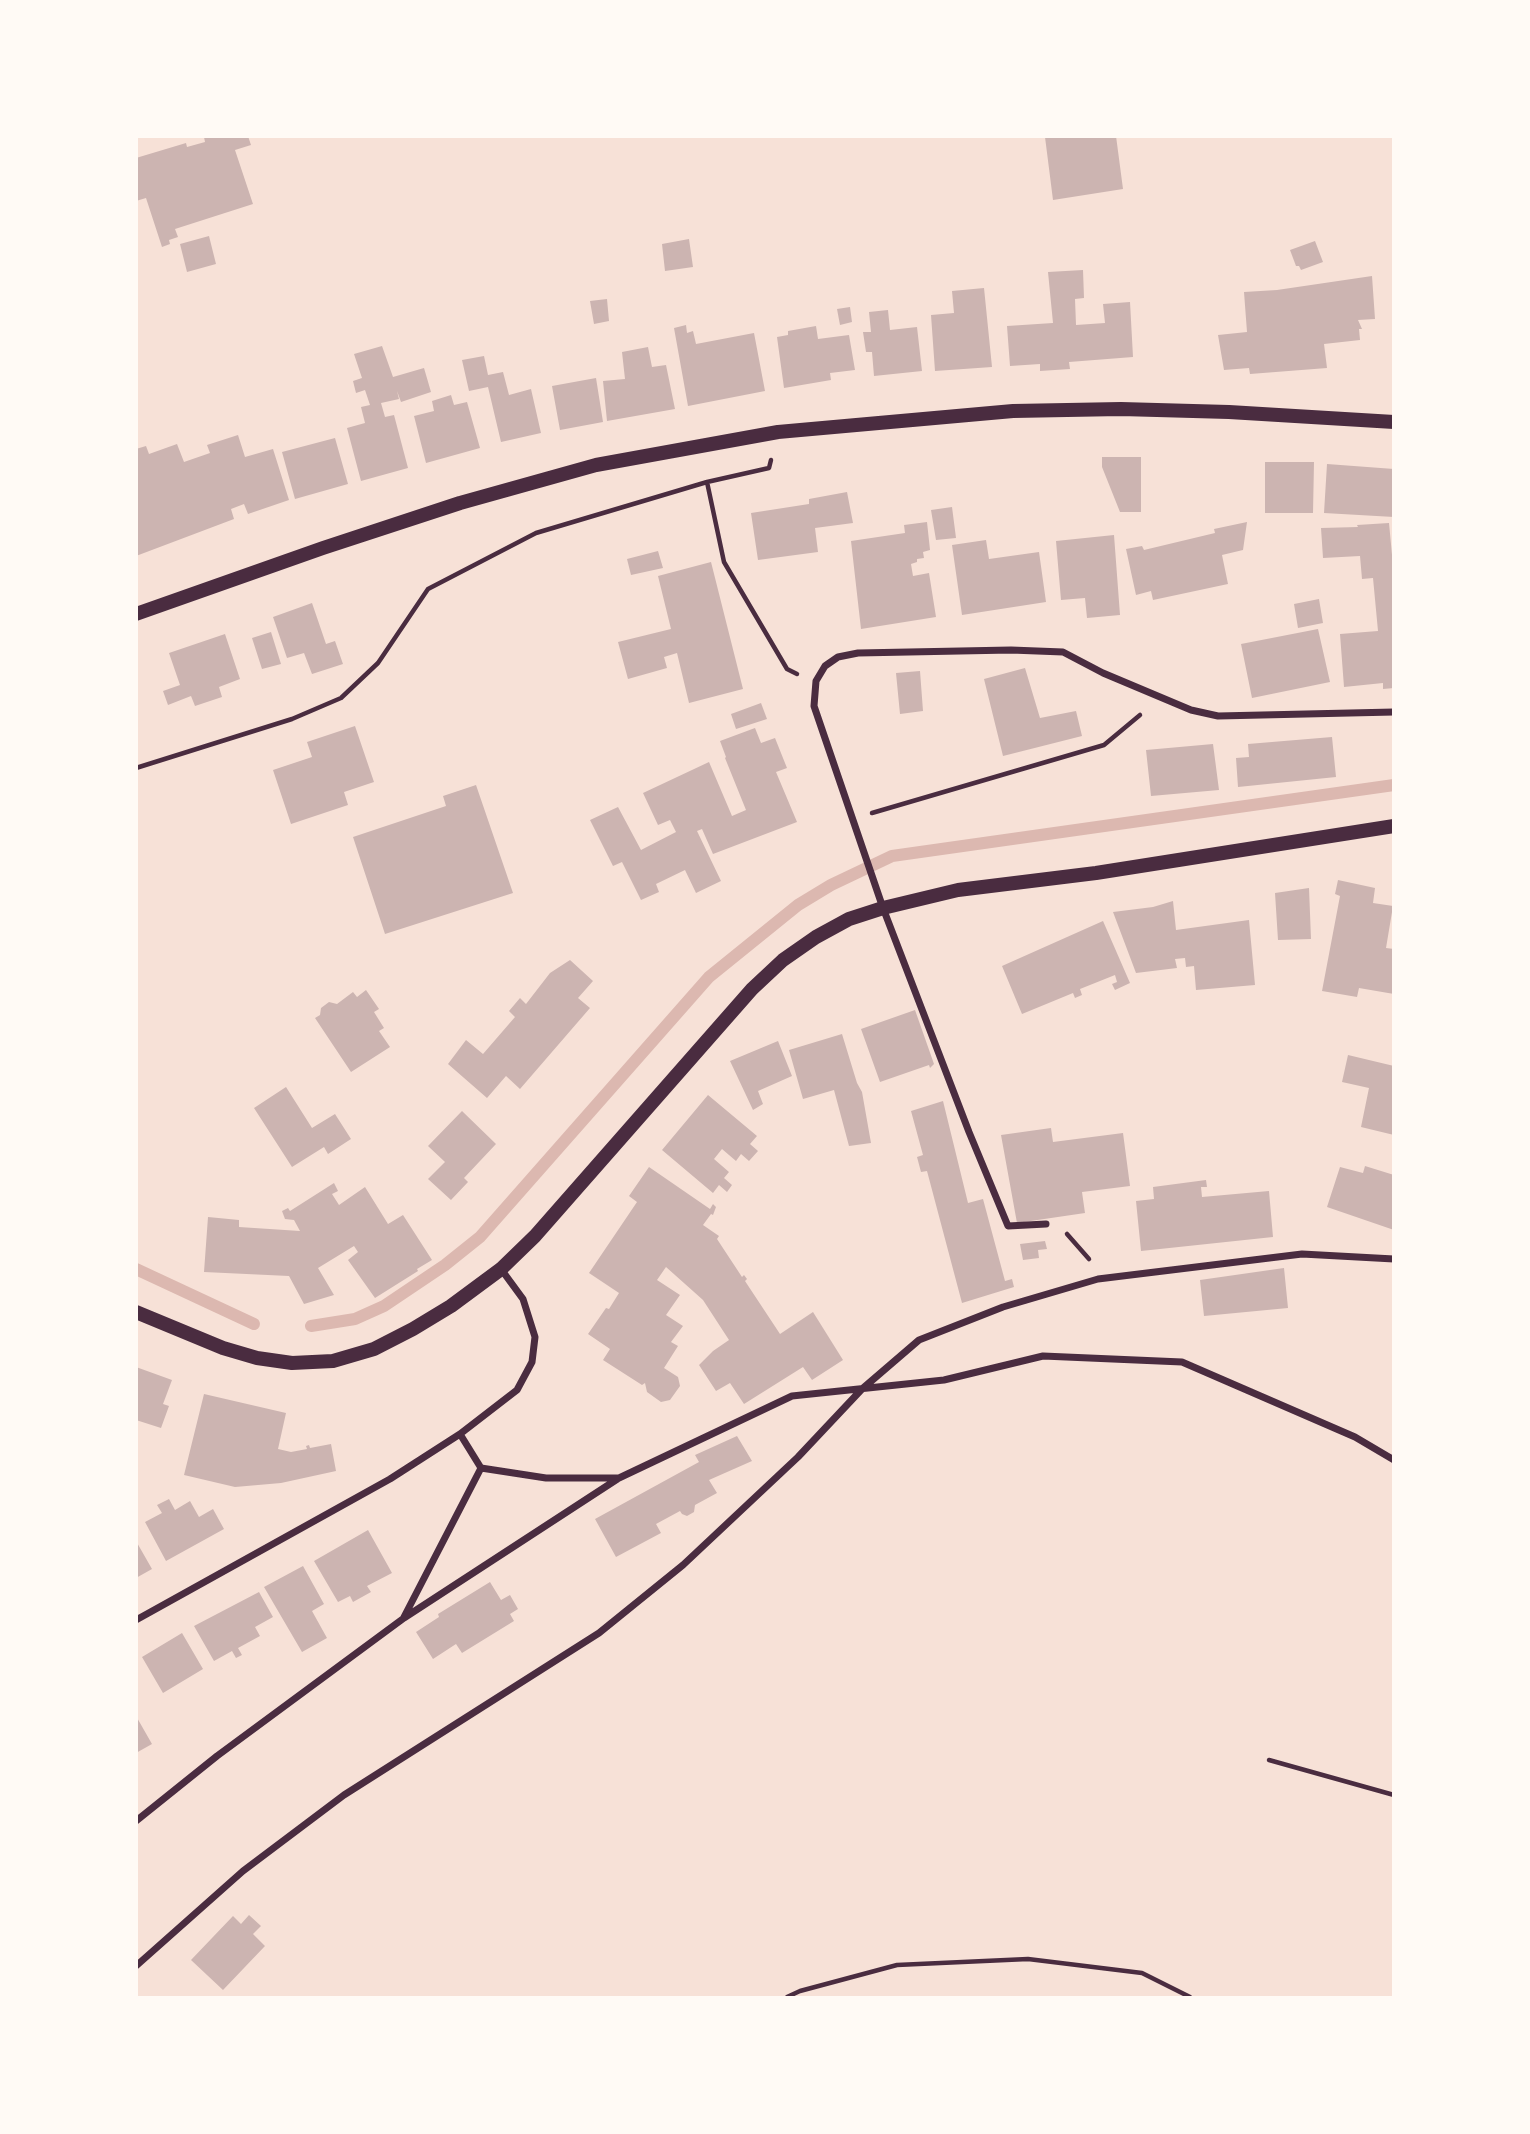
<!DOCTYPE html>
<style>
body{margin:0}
#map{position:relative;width:1530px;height:2134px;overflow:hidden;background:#f7e1d7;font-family:"DejaVu Sans",sans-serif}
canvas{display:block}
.frame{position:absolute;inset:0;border:138px solid #fffaf5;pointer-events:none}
</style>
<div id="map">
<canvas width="1530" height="2134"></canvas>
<div class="frame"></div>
</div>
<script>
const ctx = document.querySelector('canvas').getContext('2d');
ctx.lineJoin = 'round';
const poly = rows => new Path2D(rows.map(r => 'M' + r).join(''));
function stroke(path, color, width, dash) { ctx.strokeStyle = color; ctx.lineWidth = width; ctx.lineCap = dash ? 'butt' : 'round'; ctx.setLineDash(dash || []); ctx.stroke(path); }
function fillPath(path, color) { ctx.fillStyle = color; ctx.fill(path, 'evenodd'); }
const stream = poly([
 [136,1269,254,1324],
 [311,1326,355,1319,384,1306,445,1265,480,1237,709,977,798,905,831,885,892,856,1394,785]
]);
const building = poly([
 [207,136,248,136,251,145,235,150,253,204,175,229,178,237,169,240,170,244,162,247,146,198,136,201,136,158,186,143,187,147,205,142,204,137],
 [1073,136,1116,136,1123,189,1053,200,1045,137],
 [209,236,216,264,187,272,180,244],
 [689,239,693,267,665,271,662,244],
 [1315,241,1323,262,1301,270,1299,266,1296,266,1290,250],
 [1083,270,1084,298,1075,299,1076,325,1105,323,1103,304,1130,302,1133,357,1069,362,1070,369,1040,371,1040,364,1010,366,1007,326,1053,323,1048,272],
 [1372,276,1375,319,1358,320,1362,329,1359,329,1360,340,1324,344,1327,368,1250,374,1249,368,1224,370,1218,335,1247,332,1244,292,1277,290],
 [984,288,992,367,935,371,931,315,954,313,952,291],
 [607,299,609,321,594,324,590,301],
 [850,307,852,322,840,325,837,309],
 [888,310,890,330,917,327,922,371,874,376,872,352,866,352,863,332,871,332,869,312],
 [686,325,687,333,693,331,696,344,754,333,765,391,688,406,674,328],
 [816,326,818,339,849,335,855,370,830,373,831,380,784,388,777,337,788,335,788,331],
 [382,346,393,377,424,368,431,392,401,402,397,391,399,399,381,403,385,417,394,415,408,468,361,481,347,428,365,423,361,407,370,405,365,390,356,393,353,381,362,378,354,354],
 [648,347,652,367,666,365,675,409,607,421,603,381,625,379,622,352],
 [484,356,488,375,503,372,509,395,531,389,541,433,501,442,488,387,469,391,462,360],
 [596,378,603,422,560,430,552,386],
 [451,395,454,405,467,402,480,448,426,463,414,416,434,411,432,401],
 [238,435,245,457,273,449,289,500,248,514,244,504,231,509,234,519,136,556,136,449,146,446,149,454,177,444,184,462,210,453,207,445],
 [335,438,348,484,295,499,282,452],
 [1102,457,1141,457,1141,512,1120,512,1102,467],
 [1265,462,1314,462,1313,513,1265,513],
 [1327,464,1394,469,1394,517,1324,513],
 [847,492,853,523,815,528,818,552,758,560,751,513,809,504,809,499],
 [952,507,956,538,936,540,931,510],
 [927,522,930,550,923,552,924,558,917,559,917,562,911,564,913,576,929,573,936,617,861,629,851,541,905,533,904,525],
 [1247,522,1243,550,1222,555,1228,584,1153,600,1151,591,1136,595,1126,549,1142,546,1144,550,1215,533,1214,529],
 [1389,523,1394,576,1394,688,1383,689,1383,683,1344,687,1340,634,1378,631,1373,578,1362,579,1360,556,1323,558,1321,528,1358,527,1357,525],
 [1114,535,1120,615,1087,618,1085,598,1061,600,1056,541],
 [986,540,989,559,1039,552,1046,602,962,615,952,545],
 [658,551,663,568,631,575,627,559],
 [711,562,743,689,689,703,677,653,664,657,667,668,628,679,618,642,671,629,658,576],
 [1319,599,1323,623,1298,628,1294,604],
 [312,603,326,644,335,641,343,664,312,674,304,653,287,658,273,617],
 [1318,629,1330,682,1252,698,1241,644],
 [271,632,281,664,262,669,252,638],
 [225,634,240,679,219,687,222,697,195,706,191,696,168,705,163,691,180,685,169,653],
 [1025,668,1040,718,1076,711,1082,736,1003,756,984,679],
 [920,671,923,711,900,714,896,673],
 [761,703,767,719,736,729,731,714],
 [355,726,374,782,344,792,348,805,291,824,273,770,312,757,307,742],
 [755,728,761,743,775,738,787,768,776,772,797,822,713,854,702,829,697,831,721,881,696,893,685,870,656,884,659,892,641,900,622,862,613,866,590,820,618,807,641,850,676,832,670,820,658,825,643,793,709,762,732,816,746,810,725,758,726,757,720,741],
 [1332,737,1336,777,1238,787,1236,758,1249,757,1248,744],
 [1213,744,1219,790,1151,796,1146,750],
 [476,785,513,893,385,934,353,837,446,806,443,796],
 [1338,880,1375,888,1373,903,1393,906,1386,948,1394,949,1394,994,1359,988,1357,997,1322,991,1340,896,1335,894],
 [1309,888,1311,939,1278,940,1275,893],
 [1173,901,1176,930,1249,920,1255,985,1196,990,1194,966,1186,967,1185,958,1175,959,1177,968,1136,973,1113,912,1153,907],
 [1103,921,1130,983,1115,990,1112,984,1117,982,1115,975,1080,989,1082,995,1075,998,1073,993,1022,1014,1002,966],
 [570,960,593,981,578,998,590,1008,520,1089,506,1076,487,1098,448,1064,466,1040,483,1054,515,1017,509,1011,520,998,526,1004,550,973],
 [366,990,379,1009,374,1012,384,1028,379,1031,390,1047,351,1072,315,1018,320,1015,321,1008,329,1002,337,1004,353,992,357,997],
 [915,1010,934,1064,930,1068,929,1065,880,1082,861,1029],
 [842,1034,857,1083,862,1092,871,1143,849,1146,834,1090,803,1099,789,1050],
 [778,1041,792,1076,758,1091,763,1104,753,1110,730,1061],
 [1348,1055,1394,1066,1394,1135,1361,1127,1369,1088,1342,1082],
 [286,1087,312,1128,335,1114,351,1139,328,1154,324,1147,292,1167,254,1108],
 [708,1095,757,1136,750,1144,758,1151,749,1161,741,1154,736,1161,722,1149,714,1159,729,1172,724,1178,732,1185,727,1192,719,1185,713,1193,662,1150],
 [943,1101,968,1203,983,1199,1005,1281,1012,1279,1014,1287,962,1303,927,1171,921,1172,917,1157,923,1155,911,1111],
 [462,1111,496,1144,464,1178,468,1182,451,1200,428,1179,445,1162,428,1146],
 [1051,1128,1053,1142,1123,1133,1130,1186,1082,1192,1085,1213,1017,1223,1001,1135],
 [1365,1166,1394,1175,1394,1230,1327,1207,1340,1167,1363,1173],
 [649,1167,710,1209,713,1204,716,1207,713,1215,711,1214,703,1225,719,1236,717,1239,742,1277,744,1275,747,1279,745,1281,780,1334,813,1312,843,1360,812,1380,803,1367,744,1404,730,1383,716,1391,699,1365,713,1351,729,1340,703,1300,666,1267,657,1280,680,1295,666,1315,683,1326,671,1342,678,1346,664,1368,678,1377,680,1386,670,1400,661,1402,647,1392,645,1383,642,1385,603,1360,610,1349,588,1334,606,1308,609,1309,619,1293,589,1273,637,1202,629,1196],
 [1206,1180,1207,1187,1201,1187,1202,1197,1269,1191,1273,1237,1141,1251,1136,1201,1154,1199,1153,1187],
 [334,1183,338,1191,332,1194,339,1205,365,1187,388,1224,403,1215,432,1260,417,1269,418,1271,375,1298,348,1260,358,1252,354,1246,318,1268,334,1295,304,1304,289,1276,204,1272,208,1217,239,1220,239,1227,300,1231,294,1220,285,1219,282,1211,288,1208,290,1211],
 [1045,1241,1047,1249,1038,1250,1039,1258,1023,1260,1020,1244],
 [1284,1268,1288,1308,1204,1316,1200,1280],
 [136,1367,172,1380,163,1404,169,1406,161,1428,136,1420],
 [204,1394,286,1413,278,1449,291,1452,307,1449,306,1446,309,1445,310,1448,331,1444,336,1471,281,1483,235,1487,184,1475],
 [737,1436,752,1461,709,1480,717,1493,695,1505,694,1512,687,1516,682,1514,680,1511,656,1524,661,1533,616,1557,595,1519,699,1462,695,1455],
 [169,1499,175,1510,190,1501,199,1517,213,1509,224,1529,166,1561,145,1522,162,1513,157,1505],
 [368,1530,392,1573,367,1586,371,1592,353,1602,350,1596,338,1602,314,1561],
 [136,1541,152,1569,136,1578],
 [303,1566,324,1604,312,1611,327,1638,302,1652,264,1587],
 [490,1582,501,1600,510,1595,518,1609,510,1614,514,1621,462,1653,456,1644,433,1659,416,1632,439,1617,438,1614],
 [259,1592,273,1617,255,1627,260,1636,238,1648,242,1655,236,1658,232,1651,214,1661,194,1626],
 [182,1633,203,1669,163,1693,142,1657],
 [136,1716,152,1744,136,1753],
 [249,1915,261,1926,253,1934,265,1946,223,1990,191,1960,233,1916,241,1924]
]);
const path = poly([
 [771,460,769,468,707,482,724,562,787,669,797,674],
 [136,768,292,719,341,698,378,663,428,589,536,533,707,482],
 [872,813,1104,745,1140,715],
 [1067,1234,1089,1259],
 [1269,1760,1394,1795],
 [787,1997,800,1991,897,1965,1028,1959,1142,1973,1190,1997]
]);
const minor = poly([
 [1046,1224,1008,1226,969,1132,883,908,814,706,816,681,825,666,838,657,858,653,1011,650,1063,652,1103,673,1191,710,1218,716,1394,712],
 [481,1468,546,1478,619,1478],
 [404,1617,481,1468,460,1434],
 [136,1620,390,1479,460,1434,517,1390,532,1362,535,1337,523,1299,501,1269],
 [136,1821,217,1756,404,1618,619,1478,792,1396,944,1380,1043,1356,1182,1362,1355,1437,1394,1460],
 [136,1966,243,1871,344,1795,599,1633,683,1565,798,1457,862,1389,919,1340,1003,1307,1098,1279,1302,1254,1394,1259]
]);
const secondary = poly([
 [136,614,323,548,460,503,596,465,778,432,1013,411,1121,409,1229,412,1394,422],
 [136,1312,223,1348,257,1358,292,1363,333,1361,374,1349,413,1329,451,1306,501,1269,535,1236,752,989,783,960,816,937,849,919,883,908,958,890,1096,873,1394,826]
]);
stroke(stream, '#dcb8b0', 12);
fillPath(building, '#ccb4b1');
stroke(path, '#4a2c40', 4.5);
stroke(minor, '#4a2c40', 7);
stroke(secondary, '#4a2c40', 14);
</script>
